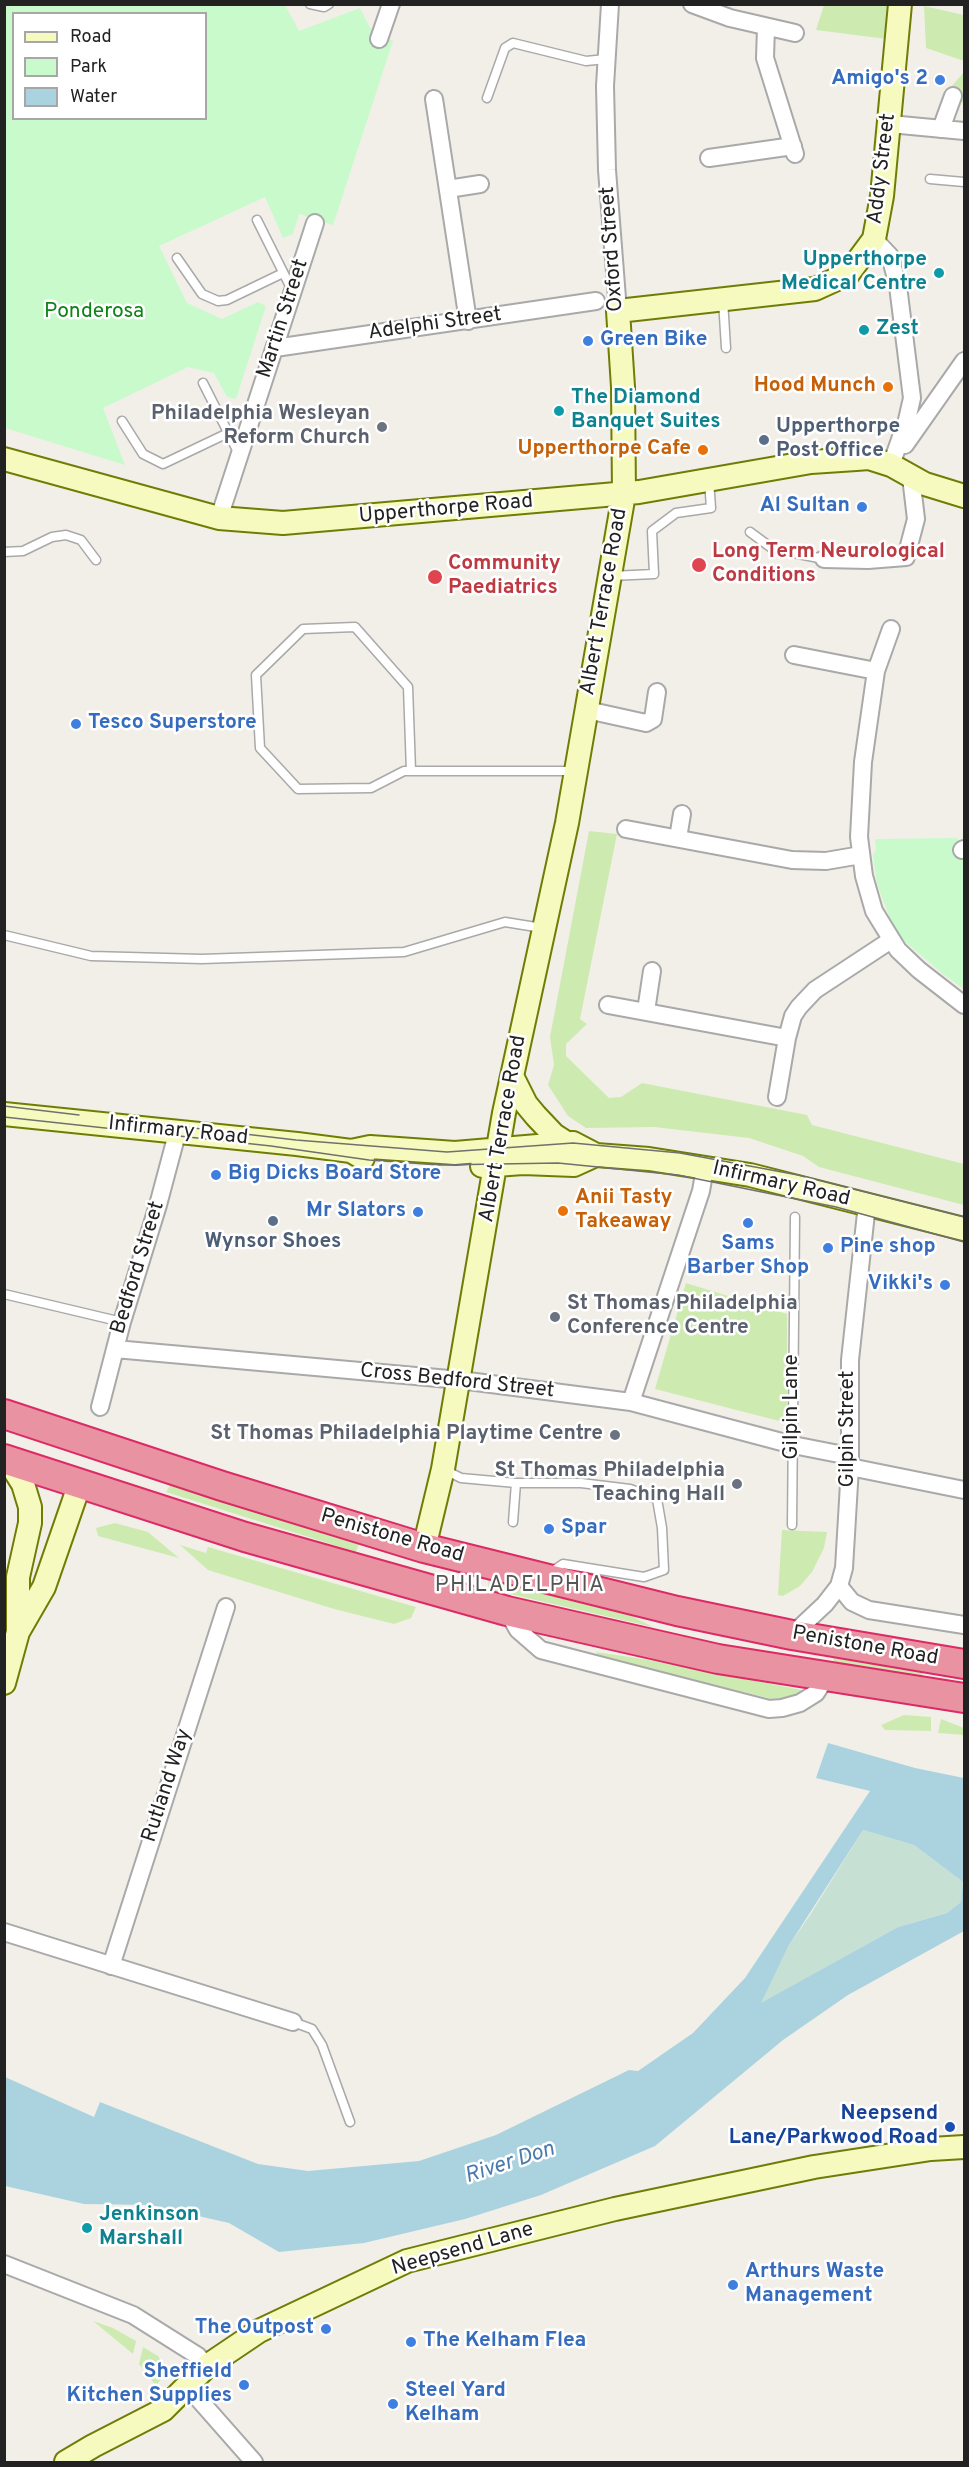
<!DOCTYPE html>
<style>
body{margin:0}
#map{position:relative;width:969px;height:2467px;overflow:hidden;background:#f2efe9;font-family:Overpass,sans-serif}
canvas{display:block}
.frame{position:absolute;inset:0;border:6px solid #222;pointer-events:none}
.legend{position:absolute;left:12px;top:12px;width:195px;height:108px;box-sizing:border-box;background:#fff;border:2px solid #a7a7a7;margin:0;padding:8px 10px;list-style:none;font-size:18px;color:#222}
.legend li{display:flex;align-items:center;gap:12px;height:30px}
.legend b{width:30px;border:2px solid #a7a7a7}
</style>
<div id="map">
<canvas width="969" height="2467"></canvas>
<div class="frame"></div>
<ul class="legend">
<li><b style="height:8px;background:#f7fabf"></b>Road</li>
<li><b style="height:16px;background:#c8facc"></b>Park</li>
<li><b style="height:16px;background:#aad3df"></b>Water</li>
</ul>
</div>
<script>
const ctx = document.querySelector('canvas').getContext('2d');
ctx.lineJoin = 'round';
function fillPath(path, color) { ctx.fillStyle = color; ctx.fill(path, 'evenodd'); }
const poly = rows => new Path2D(rows.map(r => 'M' + r).join(''));
function stroke(path, color, width, dash) { ctx.strokeStyle = color; ctx.lineWidth = width; ctx.lineCap = dash ? 'butt' : 'round'; ctx.setLineDash(dash || []); ctx.stroke(path); }
function write(font, color, halo, rows, align = 'center') {
  ctx.font = font + ' Overpass,sans-serif'; ctx.lineWidth = 5; ctx.setLineDash([]); ctx.textBaseline = 'middle'; ctx.strokeStyle = halo; ctx.fillStyle = color; for (const [text, x, y, turn = 0] of rows) {
    ctx.save(); ctx.translate(x, y); ctx.rotate((+turn || 0) * Math.PI / 180); ctx.textAlign = isNaN(turn) ? turn : align; if (halo) ctx.strokeText(text, 0, 0); ctx.fillText(text, 0, 0); ctx.restore();
  }
}
const grass = poly([
 [824,5,892,5,887,39,816,30],
 [924,6,964,15,964,61,926,48],
 [964,72,964,105,950,88],
 [589,831,617,834,580,1019,587,1024,566,1044,566,1056,609,1098,621,1097,642,1083,807,1115,812,1125,964,1164,964,1205,819,1167,803,1156,749,1138,654,1127,586,1128,568,1116,548,1085,554,1065,550,1037],
 [686,1283,787,1314,787,1423,655,1389],
 [171,1484,359,1543,356,1552,166,1492],
 [115,1523,148,1532,179,1558,98,1536,96,1528],
 [782,1530,827,1532,824,1548,812,1572,800,1586,783,1596,778,1595],
 [180,1545,206,1553,208,1547,416,1607,411,1618,394,1624,334,1609,208,1570],
 [489,1577,620,1610,653,1627,488,1589],
 [596,1652,643,1659,802,1690,798,1696,772,1699,598,1656],
 [832,1656,923,1671,922,1681,837,1667],
 [904,1715,931,1717,931,1731,885,1730,881,1725],
 [941,1719,964,1728,964,1735,938,1733],
 [93,2321,113,2328,136,2341,133,2354],
 [143,2347,158,2356,163,2364,161,2379,156,2386,139,2364]
]);
const wetland = poly([
 [863,1830,914,1845,963,1882,961,1902,947,1913,898,1927,760,2004,788,1947,810,1915]
]);
const park = poly([
 [4,5,285,5,299,31,360,8,370,28,393,41,333,225,299,214,293,234,283,238,265,197,159,246,187,303,222,319,258,302,266,306,236,399,227,397,214,373,188,367,103,408,125,465,5,428],
 [14,14,206,14,206,118,14,118],
 [957,838,964,850,964,989,943,974,902,939,892,924,877,884,873,855,876,850,875,839]
]);
const water = poly([
 [828,1743,915,1768,964,1778,964,1931,848,1995,783,2040,655,2146,541,2195,465,2219,364,2243,279,2252,229,2223,150,2205,84,2204,5,2186,5,2077,94,2117,100,2102,258,2164,308,2171,419,2161,496,2135,629,2070,638,2071,693,2033,745,1978,870,1791,816,1778],
 [863,1830,914,1845,963,1882,961,1902,947,1913,898,1927,761,2003,788,1947]
]);
const lane = poly([
 [310,4,324,7,329,4],
 [487,98,505,48,513,43,586,61,606,59],
 [930,179,964,182],
 [257,220,293,292],
 [177,258,202,294,218,301,227,300,283,273],
 [723,300,726,348],
 [203,383,239,454],
 [122,421,143,454,163,464,228,433],
 [750,532,773,549,824,559],
 [4,552,23,551,52,537,66,535,81,540,96,560],
 [611,576,654,574,652,531,676,513,711,508,709,480],
 [411,771,408,687,355,627,303,629,256,675,260,748,298,789,371,788,404,771,576,771],
 [4,935,91,956,202,959,404,952,505,922,542,928],
 [4,1294,122,1322],
 [445,1470,461,1478,516,1483,581,1483,630,1489,657,1499,662,1528,664,1570,644,1577,563,1564,551,1572],
 [513,1522,516,1483],
 [792,1525,795,1217],
 [293,2022,312,2029,322,2045,350,2122]
]);
const street = poly([
 [610,4,605,86,607,170,618,311],
 [692,4,730,18,795,33],
 [766,27,765,58,795,154],
 [379,39,391,4],
 [434,99,468,321],
 [890,124,964,131],
 [941,129,953,96],
 [709,158,793,146],
 [448,189,480,184],
 [874,239,890,256,898,286,912,398,907,420,891,465],
 [275,348,596,301],
 [905,445,964,361],
 [219,518,315,223],
 [824,559,868,560,906,557,916,519,911,477],
 [891,629,876,671,863,762,859,837,864,876,874,911,898,950,919,970,964,1005],
 [794,655,876,671],
 [587,710,646,723,653,719,657,692],
 [626,829,792,860,826,861,861,855],
 [678,838,682,814],
 [962,850,964,849],
 [608,1005,787,1038],
 [646,1011,652,971],
 [777,1097,787,1038,793,1016,799,1007,815,990,891,940],
 [115,1349,460,1380,631,1402,793,1445,849,1456],
 [631,1402,701,1191,705,1168],
 [100,1407,122,1322,158,1205,178,1130],
 [850,1467,964,1490],
 [839,1586,852,1602,869,1610,964,1625],
 [507,1611,518,1630,541,1650,769,1709,782,1708,800,1703,816,1693,827,1676],
 [792,1635,825,1604,839,1586,844,1568,850,1467,850,1360,867,1204],
 [4,1932,293,2022],
 [111,1966,226,1607],
 [4,2264,133,2315,198,2356,207,2366],
 [187,2386,254,2462]
]);
const secondary = poly([
 [4,459,219,518,283,523,639,492,811,462,856,459,869,458,891,465,925,484,964,496],
 [512,1076,526,1104,536,1116,554,1135,568,1144],
 [4,1114,297,1144,351,1151,363,1158],
 [351,1151,370,1147,455,1153,573,1143,596,1155,649,1159,750,1175,964,1229],
 [482,1166,523,1163,574,1165,596,1155],
 [8,1460,23,1484,30,1507,30,1523,18,1577,18,1631],
 [424,1548,443,1469,504,1113,567,823,624,494,623,387,618,311,815,289,848,274,874,239,882,196,900,4],
 [4,1683,18,1632,44,1587,80,1483],
 [66,2462,93,2446,163,2410,207,2366,259,2331,407,2261,615,2209,814,2167,931,2149,964,2147]
]);
const highway = poly([
 [4,1414,222,1486,424,1548,677,1611,792,1635,964,1664],
 [4,1459,245,1537,507,1611,718,1659,964,1698]
]);
const tram = poly([
 [4,1106,79,1115],
 [4,1117,271,1146,369,1160,439,1165,558,1163,678,1175,836,1207,964,1242],
 [159,1124,296,1140,447,1152,573,1143,680,1153,798,1175,964,1217]
]);
const markers = [
 [940,80,6,"#3f7fe0"],
 [939,273,6,"#0f9aa8"],
 [864,330,6,"#0f9aa8"],
 [588,341,6,"#3f7fe0"],
 [888,387,6,"#e8710a"],
 [559,411,6,"#0f9aa8"],
 [382,427,6,"#6b7280"],
 [764,440,6,"#5c6f8a"],
 [703,450,6,"#e8710a"],
 [862,507,6,"#3f7fe0"],
 [699,565,8,"#e0444e"],
 [435,577,8,"#e0444e"],
 [76,724,6,"#3f7fe0"],
 [216,1175,6,"#3f7fe0"],
 [563,1211,6,"#e8710a"],
 [418,1212,6,"#3f7fe0"],
 [273,1221,6,"#5c6f8a"],
 [748,1223,6,"#3f7fe0"],
 [828,1248,6,"#3f7fe0"],
 [945,1285,6,"#3f7fe0"],
 [555,1317,6,"#6b7280"],
 [615,1435,6,"#6b7280"],
 [737,1484,6,"#6b7280"],
 [549,1529,6,"#3f7fe0"],
 [950,2127,6,"#1a4fb4"],
 [87,2228,6,"#0f9aa8"],
 [733,2285,6,"#3f7fe0"],
 [326,2329,6,"#3f7fe0"],
 [411,2342,6,"#3f7fe0"],
 [244,2385,6,"#3f7fe0"],
 [393,2404,6,"#3f7fe0"]
];
const shopNames = [
 ["Amigo's 2",928,80,"right"],
 ["Green Bike",600,341],
 ["Al Sultan",850,507,"right"],
 ["Tesco Superstore",88,724],
 ["Big Dicks Board Store",228,1175],
 ["Mr Slators",406,1212,"right"],
 ["Sams",748,1245,"center"],
 ["Barber Shop",748,1269,"center"],
 ["Pine shop",840,1248],
 ["Vikki's",933,1285,"right"],
 ["Spar",561,1529],
 ["Arthurs Waste",745,2273],
 ["Management",745,2297],
 ["The Outpost",314,2329,"right"],
 ["The Kelham Flea",423,2342],
 ["Sheffield",232,2373,"right"],
 ["Kitchen Supplies",232,2397,"right"],
 ["Steel Yard",405,2392],
 ["Kelham",405,2416]
];
const streetNames = [
 ["Addy Street",883,169,-83],
 ["Oxford Street",613,249,-94],
 ["Martin Street",284,319,-72],
 ["Adelphi Street",435,325,-8],
 ["Upperthorpe Road",446,510,-5],
 ["Albert Terrace Road",605,602,-80],
 ["Albert Terrace Road",504,1129,-80],
 ["Infirmary Road",178,1132,6],
 ["Infirmary Road",781,1185,13],
 ["Bedford Street",139,1268,-73],
 ["Cross Bedford Street",457,1382,6],
 ["Gilpin Lane",793,1407,-90],
 ["Gilpin Street",849,1429,-90],
 ["Penistone Road",392,1537,16],
 ["Penistone Road",865,1647,10],
 ["Rutland Way",168,1786,-72],
 ["Neepsend Lane",463,2250,-16]
];
const cultureNames = [
 ["Upperthorpe",927,261,"right"],
 ["Medical Centre",927,285,"right"],
 ["Zest",876,330],
 ["The Diamond",571,399],
 ["Banquet Suites",571,423],
 ["Jenkinson",99,2216],
 ["Marshall",99,2240]
];
const parkNames = [
 ["Ponderosa",94,313]
];
const foodNames = [
 ["Hood Munch",876,387],
 ["Upperthorpe Cafe",691,450],
 ["Anii Tasty",575,1199,"left"],
 ["Takeaway",575,1223,"left"]
];
const worshipNames = [
 ["Philadelphia Wesleyan",370,415],
 ["Reform Church",370,439],
 ["St Thomas Philadelphia",567,1305,"left"],
 ["Conference Centre",567,1329,"left"],
 ["St Thomas Philadelphia Playtime Centre",603,1435],
 ["St Thomas Philadelphia",725,1472],
 ["Teaching Hall",725,1496]
];
const serviceNames = [
 ["Upperthorpe",776,428],
 ["Post Office",776,452],
 ["Wynsor Shoes",273,1243,"center"]
];
const healthNames = [
 ["Long Term Neurological",712,553],
 ["Conditions",712,577],
 ["Community",448,565],
 ["Paediatrics",448,589]
];
const transitNames = [
 ["Neepsend",938,2115],
 ["Lane/Parkwood Road",938,2139]
];
const neighbourhoodNames = [
 ["PHILADELPHIA",520,1587]
];
const waterNames = [
 ["River Don",510,2164,-18]
];
fillPath(grass, '#cdebb0');
fillPath(wetland, '#c6e0d4');
fillPath(park, '#c8facc');
fillPath(water, '#aad3df');
stroke(lane, '#a9a9a9', 11);
stroke(street, '#a9a9a9', 20);
stroke(secondary, '#707d05', 26);
stroke(highway, '#dc2a67', 32);
stroke(lane, '#fff', 8);
stroke(street, '#fff', 16);
stroke(secondary, '#f7fabf', 22);
stroke(highway, '#e892a2', 28);
stroke(tram, '#707070', 1.5);
for (const [x, y, r, color] of markers) { const dot = new Path2D(); dot.arc(x, y, r, 0, 2 * Math.PI); ctx.fillStyle = color; ctx.fill(dot); stroke(dot, '#fff', 2); }
write('bold 21px', '#366cbe', '#fff', shopNames, 'left');
write('21px', '#222', '#fff', streetNames);
write('bold 21px', '#0d838f', '#fff', cultureNames, 'left');
write('21px', '#0c8416', '#fff', parkNames);
write('bold 21px', '#c56008', '#fff', foodNames, 'right');
write('bold 21px', '#5b616d', '#fff', worshipNames, 'right');
write('bold 21px', '#4e5e75', '#fff', serviceNames, 'left');
write('bold 21px', '#be3a42', '#fff', healthNames, 'left');
write('bold 21px', '#164399', '#fff', transitNames, 'right');
ctx.letterSpacing = '1.5px';
write('22px', '#555', '#fff', neighbourhoodNames);
ctx.letterSpacing = '0px';
write('italic 22px', '#4a7aab', '#fff', waterNames);
</script>
